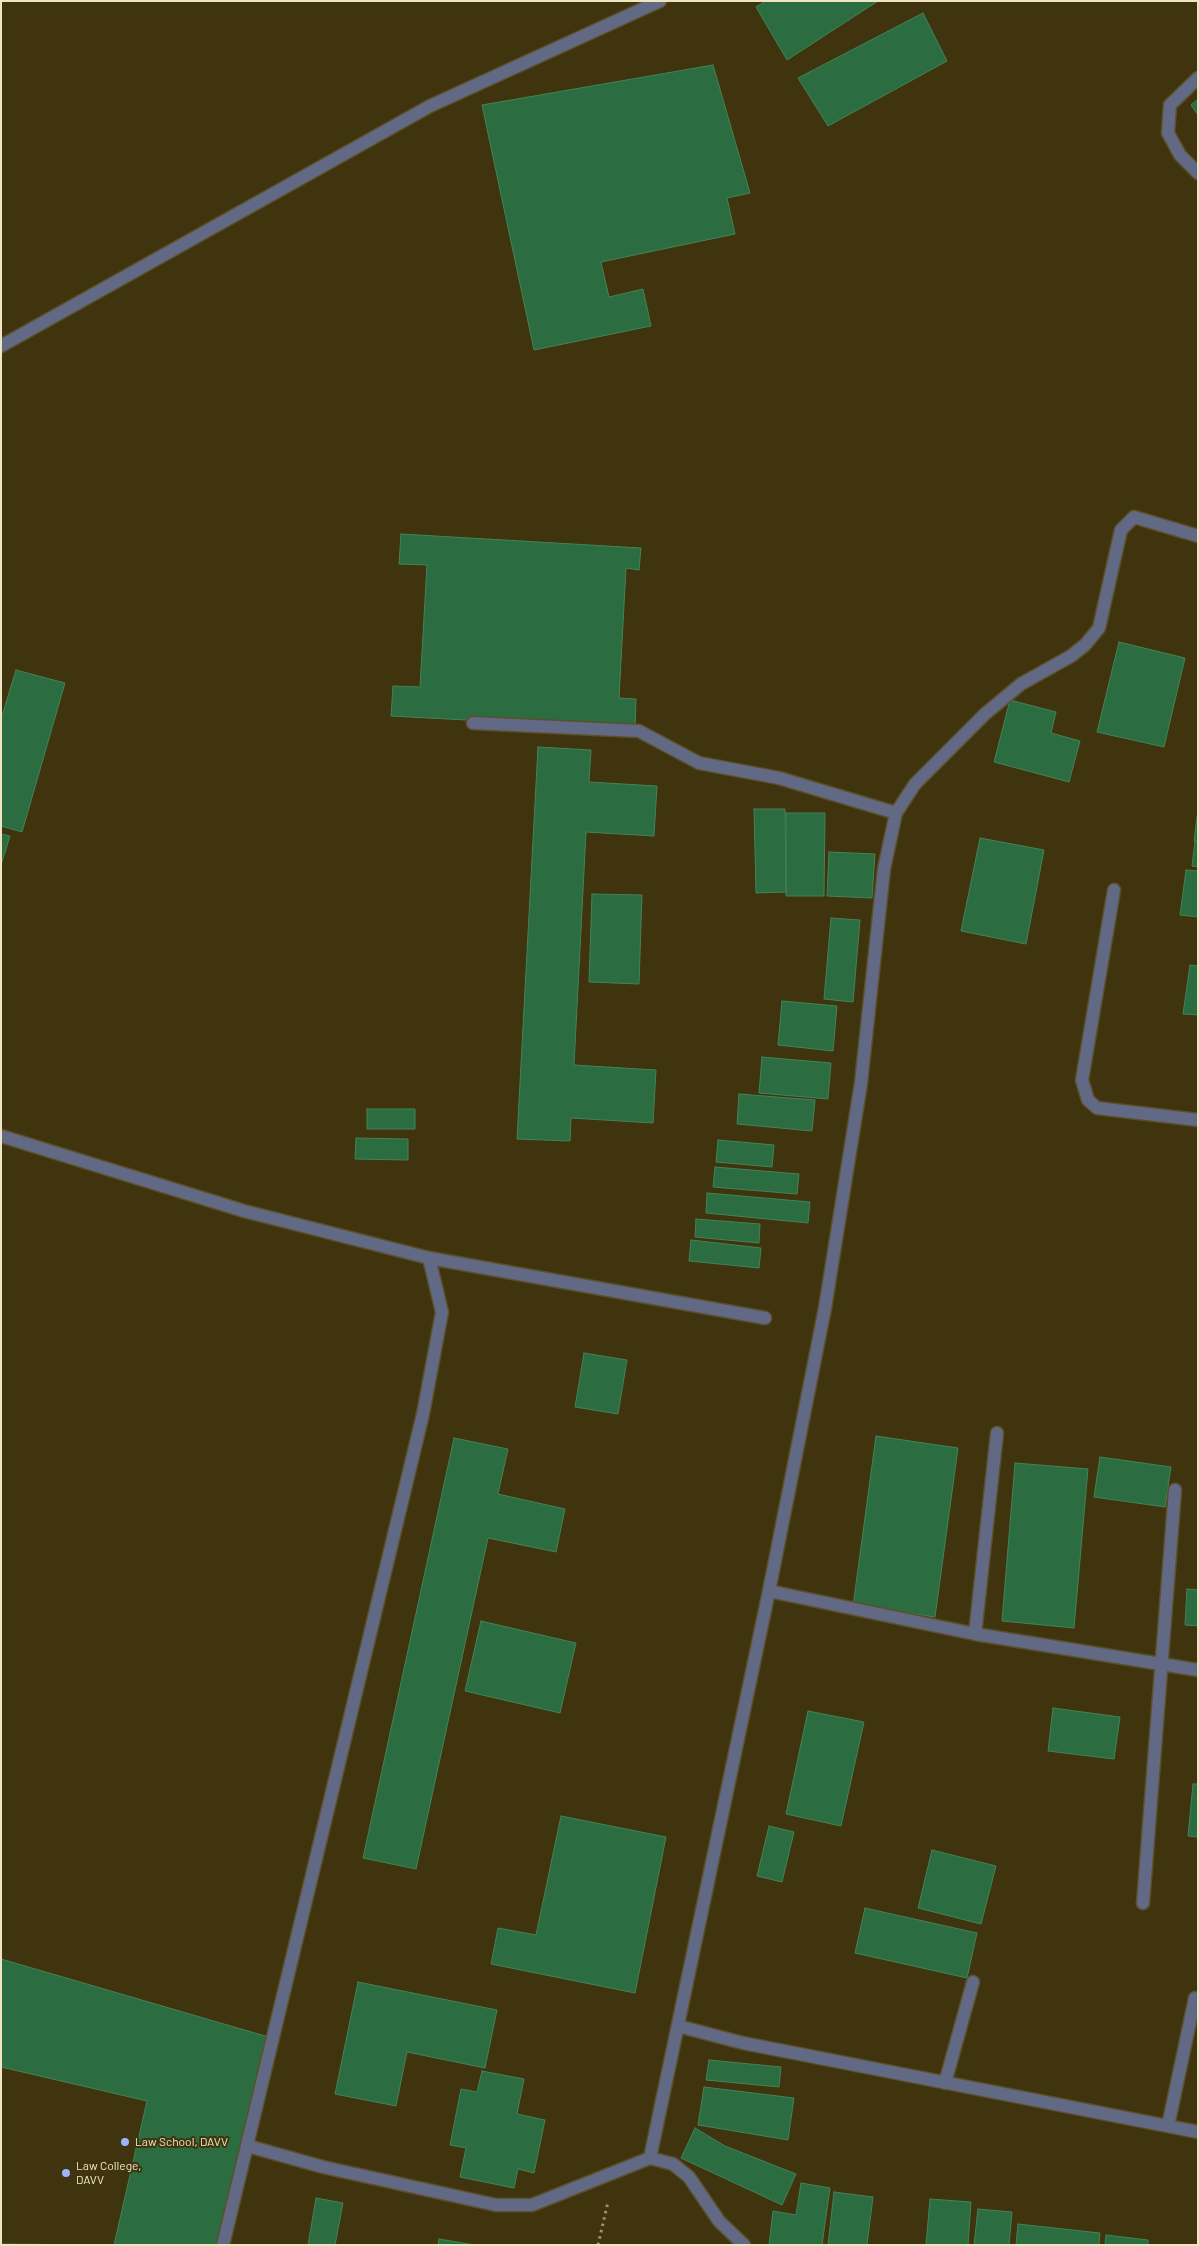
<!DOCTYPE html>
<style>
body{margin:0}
#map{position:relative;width:1199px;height:2246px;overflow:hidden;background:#3f340e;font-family:Barlow,sans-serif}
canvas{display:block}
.frame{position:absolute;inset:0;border:2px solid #f0e5c2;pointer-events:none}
</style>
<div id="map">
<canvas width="1199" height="2246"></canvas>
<div class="frame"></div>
</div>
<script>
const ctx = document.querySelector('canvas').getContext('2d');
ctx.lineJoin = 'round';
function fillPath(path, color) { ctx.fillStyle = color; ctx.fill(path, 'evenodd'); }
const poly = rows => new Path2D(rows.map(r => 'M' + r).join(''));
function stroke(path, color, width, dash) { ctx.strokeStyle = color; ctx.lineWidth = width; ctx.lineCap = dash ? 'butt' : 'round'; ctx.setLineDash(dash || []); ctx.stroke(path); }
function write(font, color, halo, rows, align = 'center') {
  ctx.font = font + ' Barlow,sans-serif'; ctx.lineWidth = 4; ctx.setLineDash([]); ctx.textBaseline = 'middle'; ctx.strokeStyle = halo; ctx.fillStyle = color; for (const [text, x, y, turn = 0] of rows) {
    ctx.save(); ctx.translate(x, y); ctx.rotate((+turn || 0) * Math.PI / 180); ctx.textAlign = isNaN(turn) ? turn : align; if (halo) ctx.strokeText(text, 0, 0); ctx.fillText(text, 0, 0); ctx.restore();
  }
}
const building = poly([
 [766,1,878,1,787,60,756,7,766,1],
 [923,13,947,61,828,126,798,78,923,13],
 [713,65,750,193,727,198,735,234,601,262,609,297,643,289,651,326,534,350,482,105,713,65],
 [1198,99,1198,115,1191,105,1198,99],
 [401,534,641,548,639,570,626,568,619,698,636,699,635,729,391,716,393,686,420,687,427,565,399,564,401,534],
 [1119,642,1185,658,1164,747,1097,732,1119,642],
 [16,670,65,683,22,832,1,826,1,719,16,670],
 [1010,700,1056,712,1051,733,1080,741,1069,782,994,762,1010,700],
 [538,747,591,750,589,782,657,786,654,836,586,832,574,1065,656,1070,653,1123,571,1118,570,1141,517,1139,538,747],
 [754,809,785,809,786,892,756,893,754,809],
 [786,813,825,813,824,896,786,896,786,813],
 [1197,817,1198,817,1198,841,1194,841,1197,817],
 [1,834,10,836,1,865,1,834],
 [980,838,1044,850,1026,944,961,931,980,838],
 [1195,842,1198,843,1198,867,1192,866,1195,842],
 [829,852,875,854,872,898,827,896,829,852],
 [1186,870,1198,871,1198,917,1180,915,1186,870],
 [592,894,642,895,639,984,589,982,592,894],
 [831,918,860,920,853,1002,824,999,831,918],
 [1190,965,1198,966,1198,1015,1183,1014,1190,965],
 [782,1001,837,1006,833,1051,778,1045,782,1001],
 [762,1057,831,1063,828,1099,759,1093,762,1057],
 [739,1094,815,1100,812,1131,737,1124,739,1094],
 [367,1109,415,1109,415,1129,367,1129,367,1109],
 [356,1138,408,1139,408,1160,355,1159,356,1138],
 [718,1140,774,1145,772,1167,716,1162,718,1140],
 [715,1167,799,1174,797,1194,713,1187,715,1167],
 [707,1193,810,1202,808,1223,706,1213,707,1193],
 [696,1219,760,1224,759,1243,695,1237,696,1219],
 [691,1240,761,1248,759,1268,689,1261,691,1240],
 [584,1353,627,1360,618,1414,575,1407,584,1353],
 [876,1436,958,1448,935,1617,853,1606,876,1436],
 [454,1438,508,1449,498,1494,565,1509,556,1552,488,1538,416,1869,363,1858,454,1438],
 [1100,1457,1171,1467,1165,1507,1094,1497,1100,1457],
 [1015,1463,1088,1469,1074,1628,1002,1621,1015,1463],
 [1187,1589,1198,1590,1198,1626,1185,1625,1187,1589],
 [481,1621,576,1643,560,1713,465,1691,481,1621],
 [1053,1708,1120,1717,1114,1759,1048,1751,1053,1708],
 [808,1711,864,1722,841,1826,786,1814,808,1711],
 [1193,1784,1198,1784,1198,1837,1188,1836,1193,1784],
 [561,1816,666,1837,635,1993,491,1964,498,1928,536,1935,561,1816],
 [769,1826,794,1832,782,1882,757,1876,769,1826],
 [932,1850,996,1866,981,1924,918,1908,932,1850],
 [865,1908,977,1933,967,1978,855,1953,865,1908],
 [1,1959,272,2038,227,2245,1,2245,1,1959],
 [358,1982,497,2010,485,2068,407,2052,396,2106,335,2094,358,1982],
 [709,2060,781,2067,779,2087,706,2080,709,2060],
 [1,2067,147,2101,114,2245,1,2244,1,2067],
 [482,2071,524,2079,517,2114,545,2120,534,2173,518,2169,514,2188,460,2177,466,2148,450,2145,461,2089,477,2092,482,2071],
 [704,2087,794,2098,788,2140,698,2125,704,2087],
 [695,2128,725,2146,796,2174,782,2205,681,2158,695,2128],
 [801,2183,830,2188,822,2245,769,2245,773,2211,796,2215,801,2183],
 [834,2192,873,2197,867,2245,828,2245,834,2192],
 [316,2198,343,2203,335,2245,308,2245,316,2198],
 [930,2199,971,2202,968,2245,926,2245,930,2199],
 [978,2209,1012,2212,1009,2245,974,2245,978,2209],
 [1018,2224,1100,2233,1099,2245,1016,2245,1018,2224],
 [1106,2235,1148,2240,1148,2245,1105,2245,1106,2235],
 [439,2239,475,2245,438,2245,439,2239]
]);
const path = poly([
 [598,2245,608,2202]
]);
const lane = poly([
 [429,1258,765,1318],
 [769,1591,825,1308,861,1083,884,869,896,813]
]);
const street = poly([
 [1198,78,1170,105,1168,133,1180,155,1198,173],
 [1,346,430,106,660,1],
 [473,723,639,731,699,763,779,778,896,813,915,784,985,714,1021,684,1071,656,1085,645,1099,628,1121,530,1134,517,1198,536],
 [1114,890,1082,1080,1088,1100,1097,1108,1198,1120],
 [1,1136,244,1211,429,1258,442,1312,423,1414,223,2245],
 [975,1634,997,1433],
 [1143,1903,1175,1490],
 [678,2026,743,2043,1198,2132],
 [945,2083,973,1982],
 [1168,2126,1195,1998],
 [248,2146,323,2167,496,2205,532,2205,650,2158,673,2164,689,2177,719,2221,744,2245],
 [650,2158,769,1591,975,1634,1198,1670]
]);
const markers = [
 [125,2142,5,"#9fb3fd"],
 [66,2173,5,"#9fb3fd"]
];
const poiNames = [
 ["Law School, DAVV",135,2142],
 ["Law College,",76,2166],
 ["DAVV",76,2180]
];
fillPath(building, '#2b6c41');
stroke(building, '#448357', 1);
stroke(lane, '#5b502b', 15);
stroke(street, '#5b502b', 15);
stroke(path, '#9e936f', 3, [2.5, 4]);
stroke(lane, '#616984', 12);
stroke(street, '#616984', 12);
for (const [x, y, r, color] of markers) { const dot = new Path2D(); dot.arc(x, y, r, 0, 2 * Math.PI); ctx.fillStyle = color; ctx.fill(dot); stroke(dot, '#3f340e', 2); }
write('12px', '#f0e5c2', '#3f340e', poiNames, 'left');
</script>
